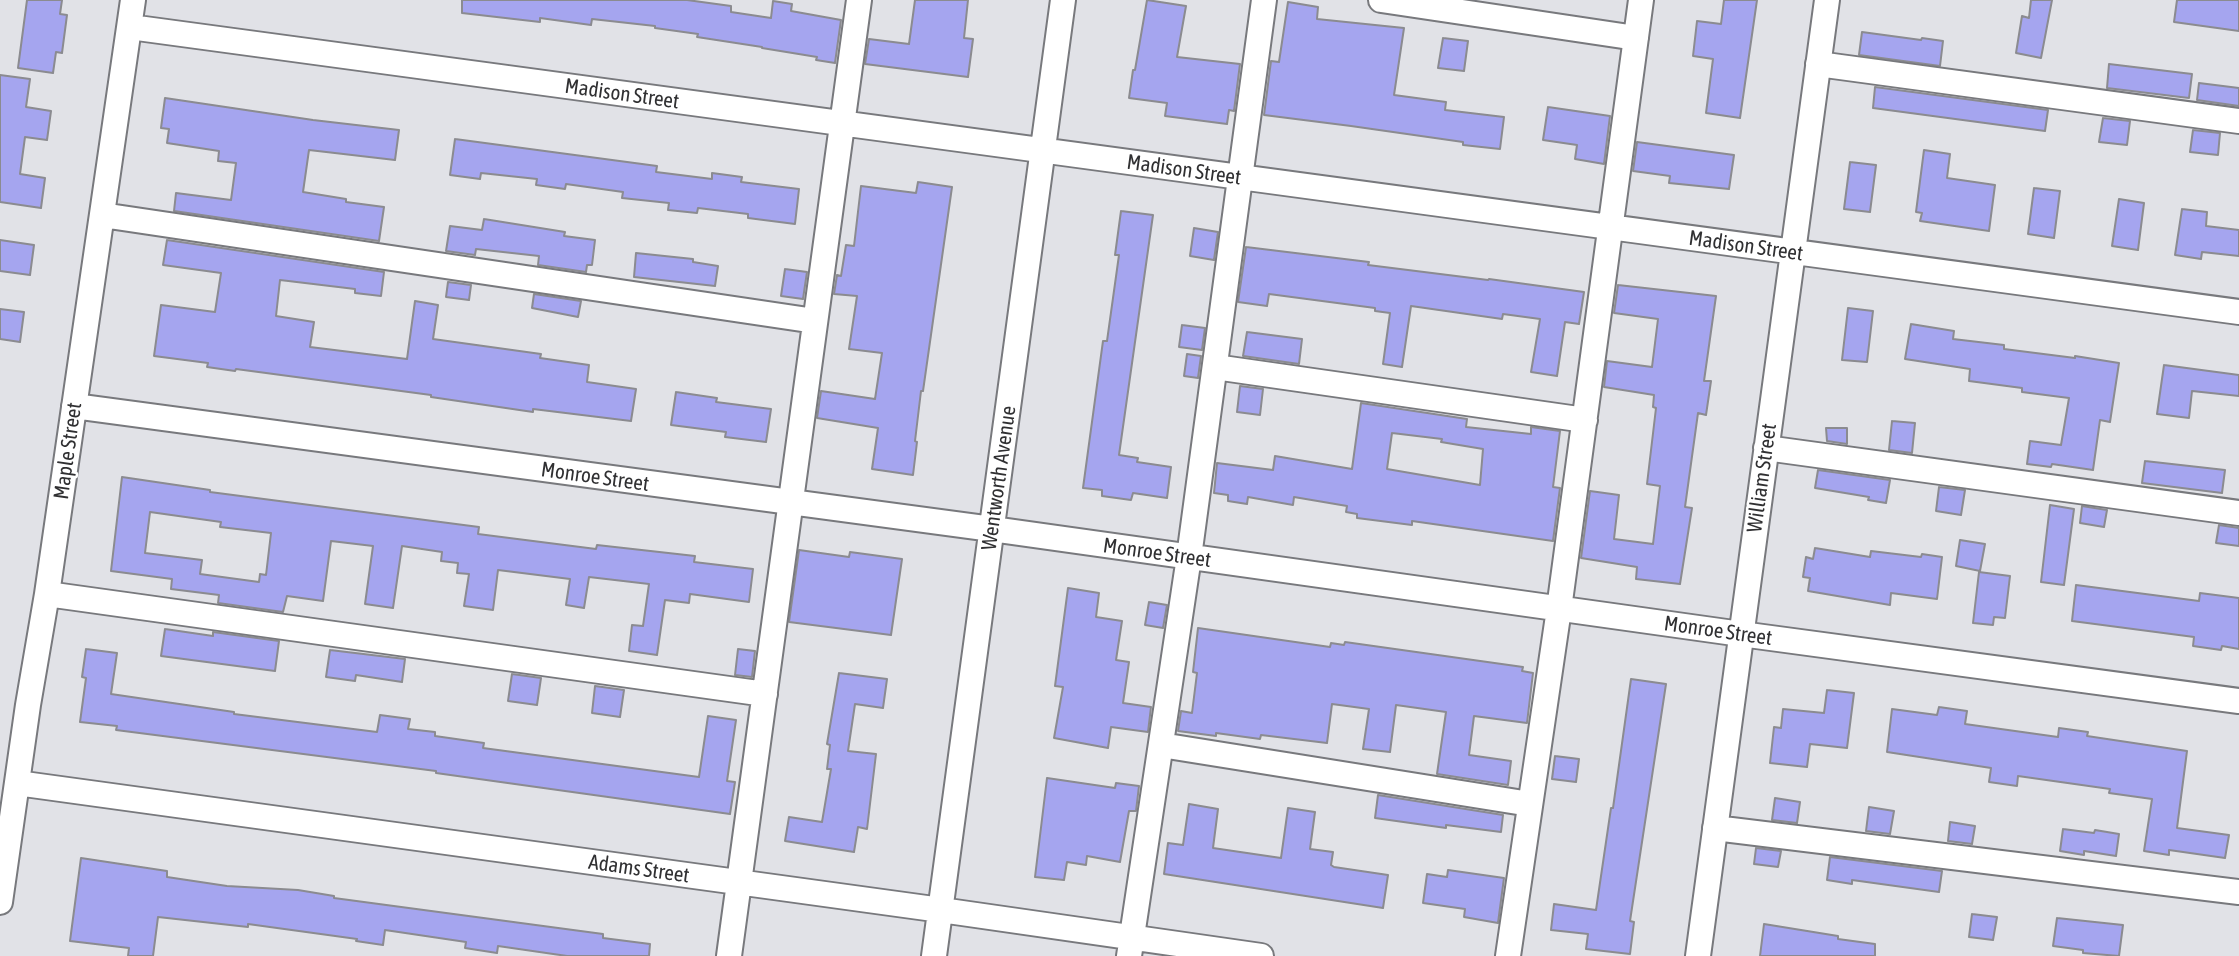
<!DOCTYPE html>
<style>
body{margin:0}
canvas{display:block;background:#e1e2e7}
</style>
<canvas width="2239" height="956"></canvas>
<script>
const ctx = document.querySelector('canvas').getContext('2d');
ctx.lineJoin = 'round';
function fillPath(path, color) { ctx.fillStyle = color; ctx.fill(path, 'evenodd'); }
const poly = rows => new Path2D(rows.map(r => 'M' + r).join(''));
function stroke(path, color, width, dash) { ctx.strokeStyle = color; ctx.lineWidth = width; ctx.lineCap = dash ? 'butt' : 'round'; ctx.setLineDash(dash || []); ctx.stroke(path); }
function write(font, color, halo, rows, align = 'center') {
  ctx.font = font + ' "Asap Condensed",sans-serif'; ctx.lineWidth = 5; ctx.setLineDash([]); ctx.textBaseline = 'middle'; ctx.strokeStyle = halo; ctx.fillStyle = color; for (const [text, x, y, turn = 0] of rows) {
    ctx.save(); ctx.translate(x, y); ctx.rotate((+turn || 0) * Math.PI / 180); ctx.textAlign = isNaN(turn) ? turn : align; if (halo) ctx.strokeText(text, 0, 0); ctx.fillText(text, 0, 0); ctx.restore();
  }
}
const building = poly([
 [27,0,62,0,60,14,67,15,62,53,56,52,53,73,18,68,27,0],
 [462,0,687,0,731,6,731,12,771,18,773,1,792,4,791,11,841,20,835,63,816,60,817,57,762,48,762,47,697,37,698,34,655,28,655,26,592,19,591,25,540,18,540,22,462,13,462,0],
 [915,0,968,0,964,38,973,39,968,77,865,64,869,39,909,44,915,0],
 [1147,0,1186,6,1177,57,1240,64,1234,111,1229,110,1227,124,1165,116,1167,103,1129,98,1133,70,1135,70,1147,0],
 [1724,0,1757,0,1740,118,1706,113,1713,59,1693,56,1697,21,1721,24,1724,0],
 [2031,0,2052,0,2041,58,2016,53,2022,16,2029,18,2031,0],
 [2177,0,2239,0,2239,31,2174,22,2177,0],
 [1288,2,1318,7,1317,19,1404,28,1394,95,1446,102,1445,110,1504,117,1500,149,1463,145,1463,142,1351,126,1264,115,1271,61,1279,62,1288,2],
 [1862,32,1921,40,1922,38,1943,41,1940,66,1859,55,1862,32],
 [1443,38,1468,41,1464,71,1438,68,1443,38],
 [2109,64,2192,74,2189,98,2107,88,2109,64],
 [0,75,30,79,26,107,51,111,47,140,25,137,20,174,45,178,41,208,0,202,0,75],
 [2199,83,2239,88,2239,106,2197,100,2199,83],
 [1875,87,2048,110,2045,131,1873,108,1875,87],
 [165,98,313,120,399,130,395,160,309,150,303,192,346,199,346,202,384,207,379,241,174,211,176,193,231,200,236,163,218,161,219,151,167,143,169,129,161,128,165,98],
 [1548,107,1610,116,1604,164,1575,159,1577,145,1543,140,1548,107],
 [2103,118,2130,121,2127,145,2099,142,2103,118],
 [2193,130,2220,133,2218,155,2190,152,2193,130],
 [455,139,657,166,656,172,712,179,712,173,742,177,741,182,799,189,795,224,748,218,748,214,698,208,697,213,668,210,669,203,622,198,623,192,566,184,565,189,536,185,537,179,481,173,480,179,450,175,455,139],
 [1637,142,1734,155,1729,189,1669,183,1670,176,1633,171,1637,142],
 [1924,150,1950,154,1947,178,1995,185,1989,231,1920,221,1922,213,1916,212,1924,150],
 [1850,162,1876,165,1870,212,1844,209,1850,162],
 [918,182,952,187,923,391,921,391,915,441,917,442,913,475,872,469,878,428,817,418,821,391,875,399,882,353,849,349,857,296,834,294,837,275,841,276,846,245,854,246,861,186,916,193,918,182],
 [2034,188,2060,191,2054,238,2028,234,2034,188],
 [2119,199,2144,203,2138,250,2112,246,2119,199],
 [2182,209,2207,212,2206,226,2239,230,2239,256,2202,252,2201,259,2175,255,2182,209],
 [1121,211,1153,215,1119,455,1138,458,1137,462,1171,467,1167,498,1133,493,1131,500,1102,496,1102,490,1083,488,1103,341,1107,341,1119,255,1115,255,1121,211],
 [484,219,565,232,564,236,595,240,592,265,587,265,586,272,538,265,539,256,476,249,475,255,446,251,450,226,482,230,484,219],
 [1194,228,1218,232,1214,260,1190,256,1194,228],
 [0,240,34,245,30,275,0,271,0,240],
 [167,240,384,272,381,296,355,293,355,289,280,280,276,316,314,322,310,347,407,359,415,301,438,305,433,339,541,354,540,358,589,365,587,382,636,389,631,421,533,409,533,412,431,397,431,395,236,369,235,371,207,367,208,363,154,356,161,305,215,312,221,273,163,265,167,240],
 [1246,247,1369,262,1368,265,1488,280,1489,279,1584,292,1579,324,1565,322,1557,376,1531,372,1540,319,1503,314,1502,319,1411,306,1402,367,1383,364,1390,313,1375,311,1375,308,1269,294,1267,306,1238,302,1246,247],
 [636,253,693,259,693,262,718,266,715,286,634,277,636,253],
 [785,269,807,272,803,299,781,296,785,269],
 [448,282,471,285,469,300,446,297,448,282],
 [1618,285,1716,296,1704,381,1711,381,1706,415,1698,413,1685,507,1692,508,1680,584,1636,579,1637,567,1581,558,1590,491,1619,495,1614,539,1653,544,1660,486,1647,484,1656,408,1653,407,1654,395,1604,387,1607,361,1652,367,1658,319,1614,313,1618,285],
 [534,294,581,301,578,317,532,308,534,294],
 [1848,308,1873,311,1867,362,1842,360,1848,308],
 [0,309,24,312,20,342,0,339,0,309],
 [1911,324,1954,331,1953,339,2004,345,2004,349,2075,358,2075,356,2119,363,2110,422,2100,420,2093,470,2052,464,2051,467,2027,464,2030,441,2061,445,2069,398,2022,392,2022,388,1969,381,1970,369,1905,359,1911,324],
 [1182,325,1205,328,1202,350,1179,347,1182,325],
 [1247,332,1302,339,1299,364,1243,356,1247,332],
 [1187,354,1201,356,1198,378,1184,376,1187,354],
 [2164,365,2239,375,2239,396,2192,391,2189,418,2157,414,2164,365],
 [1240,386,1263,389,1260,415,1237,412,1240,386],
 [676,392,717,398,716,402,771,409,766,442,725,437,726,432,671,425,676,392],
 [1361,403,1467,419,1466,427,1531,434,1531,427,1560,431,1553,487,1560,488,1553,541,1412,521,1412,525,1357,518,1357,514,1346,512,1347,506,1294,497,1293,505,1248,497,1247,504,1228,501,1228,495,1214,493,1217,463,1273,470,1275,456,1352,469,1361,403],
 [1392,433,1442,439,1441,442,1483,449,1480,485,1387,469,1392,433],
 [1892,421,1915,423,1912,453,1889,450,1892,421],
 [1826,428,1847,428,1847,444,1827,441,1826,428],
 [2145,461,2225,470,2222,493,2142,483,2145,461],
 [1818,470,1890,480,1886,503,1868,500,1869,497,1815,488,1818,470],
 [122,477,210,490,210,492,479,527,478,534,596,549,597,545,695,556,694,562,753,569,749,602,690,594,689,603,665,600,657,655,629,651,632,625,643,626,649,584,589,577,584,608,566,605,570,579,498,570,493,610,464,606,469,574,457,573,458,563,441,561,442,552,402,546,393,608,365,604,373,546,331,541,323,601,287,596,283,612,218,603,219,595,171,589,172,579,111,571,122,477],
 [150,512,221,522,220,527,271,533,266,575,260,574,259,582,200,574,202,560,145,553,150,512],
 [1939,487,1965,490,1961,515,1936,511,1939,487],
 [2050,505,2074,509,2064,585,2041,582,2050,505],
 [2082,506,2107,510,2104,527,2080,523,2082,506],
 [2219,525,2239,528,2239,546,2216,543,2219,525],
 [1960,540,1985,544,1980,571,1956,566,1960,540],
 [1815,548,1870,557,1871,551,1921,557,1922,554,1942,557,1937,599,1891,593,1890,605,1808,591,1810,578,1803,577,1806,557,1813,559,1815,548],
 [799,550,849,557,850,552,902,559,891,635,789,622,799,550],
 [1979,572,2010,576,2005,618,1994,617,1993,625,1973,623,1979,572],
 [2076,585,2199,601,2200,593,2239,598,2239,649,2222,646,2221,650,2193,646,2194,637,2072,621,2076,585],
 [1068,588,1099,593,1096,617,1122,621,1116,660,1129,662,1123,703,1151,707,1148,732,1111,727,1108,748,1054,738,1063,687,1055,686,1068,588],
 [1149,602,1167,605,1163,628,1145,625,1149,602],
 [1198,628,1330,647,1331,643,1344,645,1345,642,1523,667,1522,671,1533,673,1527,723,1474,716,1469,755,1511,761,1508,785,1437,774,1446,712,1396,705,1390,752,1363,749,1369,709,1332,704,1327,743,1261,735,1260,739,1216,733,1216,736,1178,731,1181,711,1192,713,1197,673,1193,672,1198,628],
 [165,629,213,636,213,632,279,641,275,671,161,656,165,629],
 [86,649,117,653,111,694,234,712,234,714,377,732,380,715,410,719,408,729,435,732,435,736,484,743,483,748,699,777,708,716,736,720,727,781,735,782,730,814,436,773,436,771,116,730,117,726,80,722,86,678,82,677,86,649],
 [738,649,755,651,752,677,735,675,738,649],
 [330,650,405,659,402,682,356,675,355,681,326,677,330,650],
 [839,673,887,679,883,708,855,704,848,751,876,754,867,829,858,827,854,852,785,841,789,817,822,822,831,769,827,769,830,745,827,744,839,673],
 [512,674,541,678,537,705,508,701,512,674],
 [1631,679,1666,684,1630,921,1634,922,1630,954,1586,949,1588,934,1551,930,1554,904,1596,910,1611,808,1613,808,1631,679],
 [595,686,624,690,620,717,592,713,595,686],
 [1827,690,1854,693,1847,748,1810,744,1807,767,1770,763,1774,727,1781,728,1783,709,1824,713,1827,690],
 [1939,707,1967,711,1965,724,2058,737,2059,728,2088,732,2087,736,2187,751,2177,828,2229,835,2225,858,2169,850,2169,855,2144,851,2152,799,2109,793,2110,789,2018,776,2017,786,1989,782,1991,768,1887,752,1892,709,1937,715,1939,707],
 [1555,756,1579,759,1576,782,1552,779,1555,756],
 [1047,778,1115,788,1116,783,1139,786,1136,811,1129,811,1120,862,1087,856,1086,865,1067,862,1064,880,1035,877,1047,778],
 [1378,795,1503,815,1501,832,1446,825,1446,828,1375,818,1378,795],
 [1775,798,1800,802,1797,823,1772,820,1775,798],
 [1189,804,1218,809,1213,848,1281,858,1288,808,1315,812,1310,849,1333,852,1331,865,1334,867,1388,875,1383,908,1164,874,1168,843,1183,845,1189,804],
 [1869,807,1894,811,1890,834,1866,831,1869,807],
 [1950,822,1975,826,1972,844,1948,841,1950,822],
 [2063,829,2094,833,2095,830,2119,834,2116,856,2084,851,2084,855,2060,851,2063,829],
 [1756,848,1781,851,1778,867,1754,864,1756,848],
 [1830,857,1942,871,1939,892,1852,880,1852,884,1827,880,1830,857],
 [81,858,167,871,167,877,227,886,298,890,334,896,334,898,603,934,603,938,650,944,649,956,567,956,498,946,497,953,465,948,466,942,385,930,383,945,356,941,357,939,248,924,248,927,158,917,153,956,128,956,129,948,70,941,81,858],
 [1448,870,1504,878,1498,923,1464,917,1465,909,1423,903,1427,874,1447,877,1448,870],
 [1972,914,1997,917,1993,940,1969,937,1972,914],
 [2057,918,2123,925,2119,956,2083,953,2083,950,2053,946,2057,918],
 [1764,924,1838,936,1838,939,1875,944,1875,956,1760,956,1764,924]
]);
const minor = poly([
 [1381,0,1636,38],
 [130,27,2239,312],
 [1818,64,2239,121],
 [102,215,815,321],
 [1215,367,1585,420],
 [74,406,992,529,1741,634,2239,701],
 [1766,448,2239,513],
 [47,594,765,694],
 [1161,745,1530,804],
 [17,783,941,910,1261,956],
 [1715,828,2239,892],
 [0,902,28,705,47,594,133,0],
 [729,956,859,0],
 [934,956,1063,0],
 [1129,956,1189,557,1264,0],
 [1508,956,1559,609,1641,0],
 [1698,956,1827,0]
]);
const streetNames = [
 ["Madison Street",622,94,8],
 ["Madison Street",1184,170,8],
 ["Madison Street",1746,246,8],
 ["Maple Street",68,451,-82],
 ["Monroe Street",595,477,8],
 ["Wentworth Avenue",999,478,-82],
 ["William Street",1762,478,-82],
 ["Monroe Street",1157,553,8],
 ["Monroe Street",1718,631,8],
 ["Adams Street",639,869,8]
];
fillPath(building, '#a5a5ef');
stroke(building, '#8b8b90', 2);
stroke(minor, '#78797d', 28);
stroke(minor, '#fff', 24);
write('21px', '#303032', '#fff', streetNames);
</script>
